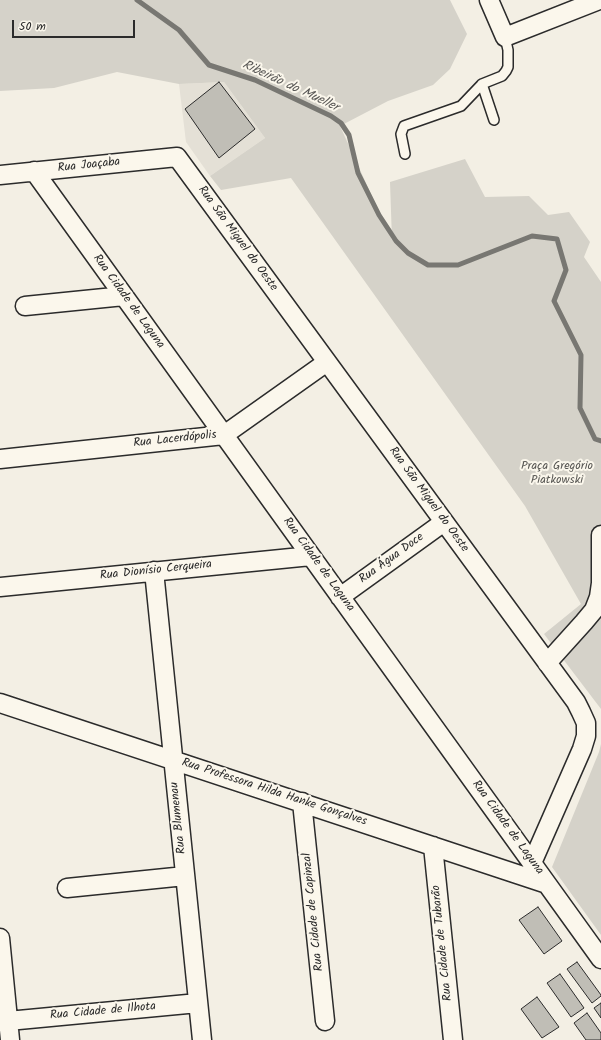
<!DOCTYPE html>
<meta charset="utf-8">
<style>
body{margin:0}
#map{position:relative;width:601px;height:1040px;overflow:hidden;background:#f3efe4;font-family:Kalam,sans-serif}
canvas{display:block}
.scale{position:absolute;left:12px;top:20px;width:123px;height:18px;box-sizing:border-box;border:2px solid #2b2b2b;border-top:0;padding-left:5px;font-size:12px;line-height:14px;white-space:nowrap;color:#2b2b2b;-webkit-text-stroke:3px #fbf7ec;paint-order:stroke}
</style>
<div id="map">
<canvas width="601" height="1040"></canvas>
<div class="scale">50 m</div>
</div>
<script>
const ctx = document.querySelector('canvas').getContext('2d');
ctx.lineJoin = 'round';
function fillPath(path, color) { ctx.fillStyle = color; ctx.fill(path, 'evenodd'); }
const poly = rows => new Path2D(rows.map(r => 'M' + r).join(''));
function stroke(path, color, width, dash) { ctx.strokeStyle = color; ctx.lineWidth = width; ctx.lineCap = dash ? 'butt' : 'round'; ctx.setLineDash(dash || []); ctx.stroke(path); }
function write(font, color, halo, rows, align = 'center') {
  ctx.font = font + ' Kalam,sans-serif'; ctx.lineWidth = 4; ctx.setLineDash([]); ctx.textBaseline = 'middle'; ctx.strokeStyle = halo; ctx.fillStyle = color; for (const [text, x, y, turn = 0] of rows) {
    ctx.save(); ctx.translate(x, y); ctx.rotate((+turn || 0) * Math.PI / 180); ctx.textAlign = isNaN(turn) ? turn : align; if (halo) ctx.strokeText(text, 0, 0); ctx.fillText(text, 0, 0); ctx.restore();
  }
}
const built = poly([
 [224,82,265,138,210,176,186,142,179,84]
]);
const green = poly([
 [0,0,450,0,467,34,450,69,433,85,388,101,340,126,392,240,390,182,465,159,485,197,529,196,548,215,569,212,590,242,584,257,601,282,601,709,544,634,581,604,525,506,291,178,221,190,210,176,265,138,224,82,179,84,117,72,54,88,0,91],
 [601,744,601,935,552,867,599,752]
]);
const stream = poly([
 [137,0,179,30,209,65,255,80,331,116,341,123,349,135,358,173,379,215,396,241,408,253,428,265,458,265,532,236,557,239,566,270,554,301,581,355,580,408,595,439,601,441]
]);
const building = poly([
 [219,82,255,129,219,158,185,109,219,82],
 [538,907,562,941,544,954,519,920,538,907],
 [577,962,601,995,601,996,592,1003,567,969,577,962],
 [560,974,584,1008,571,1017,547,983,560,974],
 [537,997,559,1027,542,1038,521,1009,537,997],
 [601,1003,601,1018,594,1008,601,1003],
 [587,1013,601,1033,601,1040,586,1040,574,1023,587,1013]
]);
const service = poly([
 [494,120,482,84,502,76,506,71,508,67,508,50,505,37],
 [405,154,401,134,404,126,461,106,482,84]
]);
const minor = poly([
 [489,0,505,37,599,0],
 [34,171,601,959],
 [0,175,177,157,576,702,581,712,586,723,586,736,582,749,532,863],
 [25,306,124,296],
 [0,459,224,435,327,362],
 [154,571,202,1040],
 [0,587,311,556],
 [340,597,444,522],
 [547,663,584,622,594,610,599,597,601,583,601,535],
 [0,703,547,884],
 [302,802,325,1021],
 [433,846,453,1040],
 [67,888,185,876],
 [0,938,10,1040],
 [8,1021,198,1003]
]);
const streetNames = [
 ["Rua Joaçaba",89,166,-6],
 ["Rua São Miguel do Oeste",237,239,54],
 ["Rua Cidade de Laguna",128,302,54],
 ["Rua Lacerdópolis",175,440,-6],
 ["Rua São Miguel do Oeste",428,500,54],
 ["Rua Água Doce",392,559,-36],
 ["Rua Cidade de Laguna",318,565,54],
 ["Rua Dionísio Cerqueira",156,571,-6],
 ["Rua Professora Hilda Hanke Gonçalves",274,793,18],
 ["Rua Blumenau",179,818,-96],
 ["Rua Cidade de Laguna",507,828,54],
 ["Rua Cidade de Capinzal",314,912,-96],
 ["Rua Cidade de Tubarão",443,943,-96],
 ["Rua Cidade de Ilhota",103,1012,-5]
];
const parkNames = [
 ["Praça Gregório",557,467],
 ["Piatkowski",557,481]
];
const waterNames = [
 ["Ribeirão do Mueller",290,87,25]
];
fillPath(built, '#e4e0d6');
fillPath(green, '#d5d2c9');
stroke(stream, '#787772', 5);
fillPath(building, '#c0beb6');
stroke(building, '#2b2b2b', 1);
stroke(service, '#2b2b2b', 12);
stroke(minor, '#2b2b2b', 21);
stroke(service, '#fbf7ec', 9);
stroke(minor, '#fbf7ec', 18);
write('12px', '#2b2b2b', '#fbf7ec', streetNames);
write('12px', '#565552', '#fbf7ec', parkNames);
write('italic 13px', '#585755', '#fbf7ec', waterNames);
</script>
